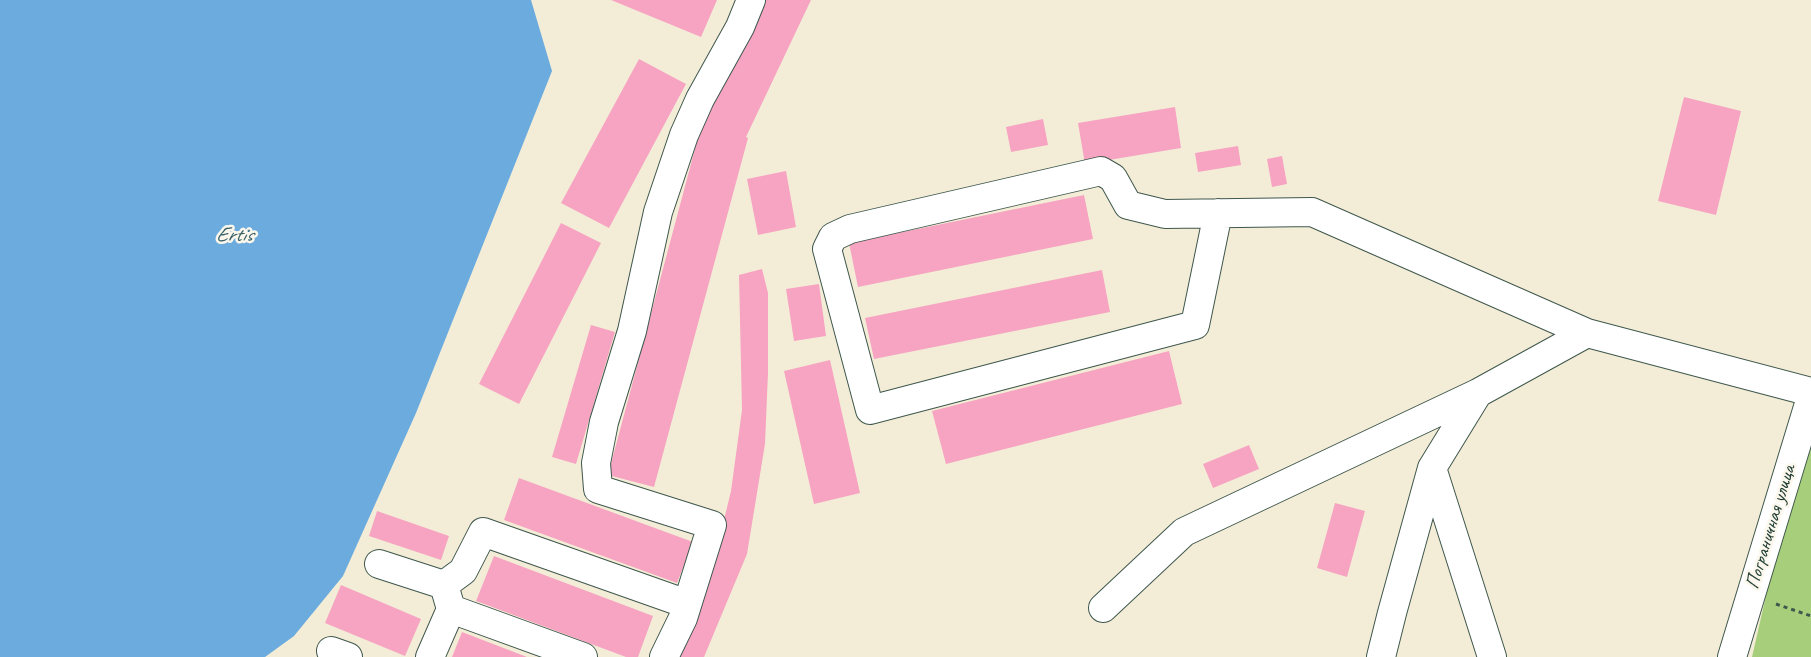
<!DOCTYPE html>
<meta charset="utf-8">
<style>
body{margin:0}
canvas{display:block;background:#f3edd7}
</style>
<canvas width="1811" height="657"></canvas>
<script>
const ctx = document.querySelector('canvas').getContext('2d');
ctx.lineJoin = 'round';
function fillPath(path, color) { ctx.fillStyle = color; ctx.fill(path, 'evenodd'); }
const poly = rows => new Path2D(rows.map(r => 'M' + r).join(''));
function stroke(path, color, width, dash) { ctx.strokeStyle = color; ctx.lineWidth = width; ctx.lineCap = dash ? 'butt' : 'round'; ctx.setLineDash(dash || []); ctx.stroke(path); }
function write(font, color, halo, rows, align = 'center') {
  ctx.font = font + ' Caveat,sans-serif'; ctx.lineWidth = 5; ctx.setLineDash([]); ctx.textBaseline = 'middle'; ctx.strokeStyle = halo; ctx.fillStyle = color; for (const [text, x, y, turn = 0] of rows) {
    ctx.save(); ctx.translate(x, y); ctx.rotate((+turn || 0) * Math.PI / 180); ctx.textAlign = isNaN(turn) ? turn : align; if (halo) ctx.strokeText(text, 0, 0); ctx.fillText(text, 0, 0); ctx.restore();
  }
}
const green = poly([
 [1811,399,1811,657,1752,657]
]);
const water = poly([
 [0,0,531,0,552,71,416,413,343,576,294,636,265,657,0,657]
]);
const building = poly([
 [611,0,717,0,701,37],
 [763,0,811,0,746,137,748,138,654,487,608,475,700,130],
 [639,59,686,84,609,228,561,203],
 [1684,97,1741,111,1716,215,1658,201],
 [1175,107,1181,148,1085,164,1078,123],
 [1043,119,1048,145,1011,152,1006,127],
 [1238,146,1241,165,1198,172,1195,153],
 [1282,156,1287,184,1272,187,1267,159],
 [786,171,796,227,758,235,747,179],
 [1084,195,1093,239,858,287,849,243],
 [561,223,601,243,519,404,479,384],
 [762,269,768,293,768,373,765,444,747,554,704,657,678,657,710,578,731,491,742,410,739,275],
 [1102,270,1110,312,874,359,865,318],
 [819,284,826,336,794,341,786,289],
 [591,325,615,332,576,464,552,457],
 [1169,351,1182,404,946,464,932,411],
 [830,360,860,493,814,504,784,371],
 [1249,445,1259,469,1213,488,1203,464],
 [519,478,693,542,677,583,504,520],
 [1335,503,1365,511,1347,577,1317,568],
 [377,511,449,536,441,560,369,536],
 [494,556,653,616,638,657,626,657,476,601],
 [341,585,421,619,405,656,325,623],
 [462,632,527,657,452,657]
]);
const path = poly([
 [1776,604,1811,616]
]);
const minor = poly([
 [1218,213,1195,325,870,410,827,249,833,237,850,229,1101,171,1113,178,1128,205,1165,214,1312,212,1587,333],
 [1432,468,1492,657],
 [379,564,444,585,451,609,583,657],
 [444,585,463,571,483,532,687,604],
 [1103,608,1184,532,1478,393,1587,333,1811,392],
 [331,651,348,657],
 [430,657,451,609],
 [664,657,683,618,712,525,598,489,596,463,604,422,632,331,658,212,684,135,700,99,740,27,751,0],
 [1381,657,1392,613,1432,468,1478,393]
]);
const highway = poly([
 [1732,657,1811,397]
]);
const streetNames = [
 ["Пограничная улица",1771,527,-73]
];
const waterNames = [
 ["Ertis",234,235]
];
fillPath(green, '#a7cf7b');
fillPath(water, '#6babde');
fillPath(building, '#f7a4c2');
stroke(minor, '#3f574c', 30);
stroke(highway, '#3f574c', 30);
stroke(path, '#3f574c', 3, [4, 4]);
stroke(minor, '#fff', 28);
stroke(highway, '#fff', 28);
write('20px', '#1f3d34', '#fbf7ec', streetNames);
write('italic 21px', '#365e67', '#fbf7ec', waterNames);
</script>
